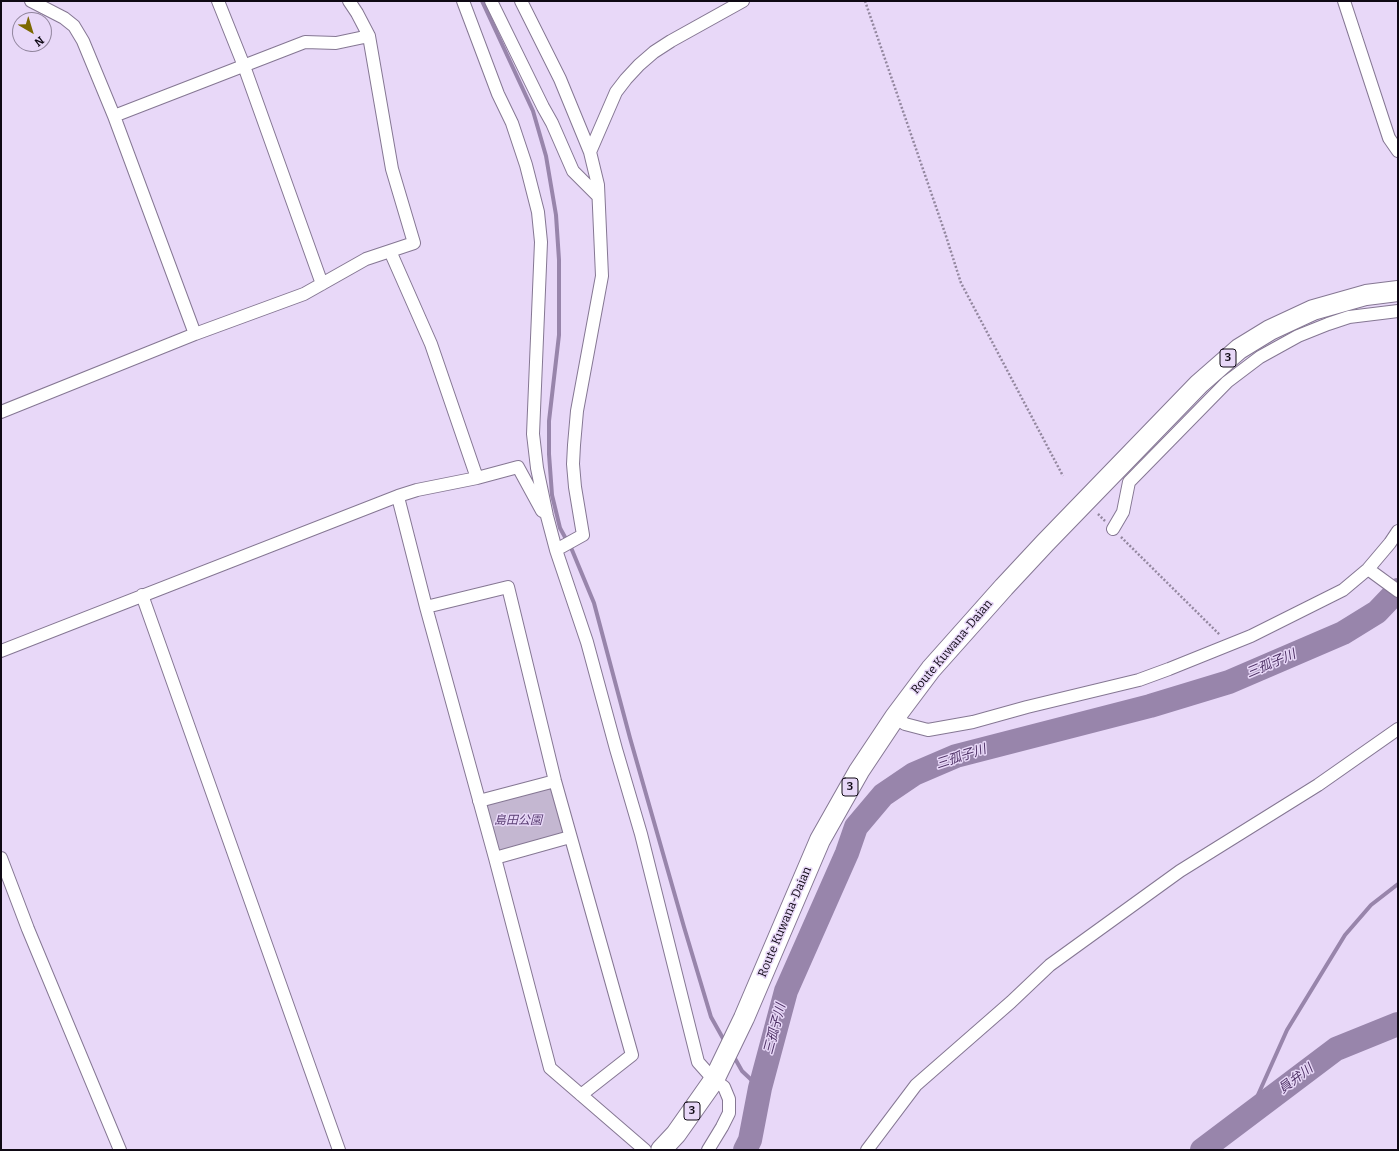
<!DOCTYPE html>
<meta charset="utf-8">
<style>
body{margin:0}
#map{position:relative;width:1399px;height:1151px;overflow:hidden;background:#e8d8f8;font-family:Bitter,serif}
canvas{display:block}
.frame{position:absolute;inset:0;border:2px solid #0f0914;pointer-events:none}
.north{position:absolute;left:12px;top:12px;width:40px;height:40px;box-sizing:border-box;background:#e8d8f8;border:1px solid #91859d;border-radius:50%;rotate:142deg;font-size:11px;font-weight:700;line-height:16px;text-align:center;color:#0f0914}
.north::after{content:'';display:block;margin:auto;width:14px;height:18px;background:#7c6800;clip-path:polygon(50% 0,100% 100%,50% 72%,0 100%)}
</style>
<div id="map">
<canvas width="1399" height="1151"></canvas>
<div class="frame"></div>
<div class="north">N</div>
</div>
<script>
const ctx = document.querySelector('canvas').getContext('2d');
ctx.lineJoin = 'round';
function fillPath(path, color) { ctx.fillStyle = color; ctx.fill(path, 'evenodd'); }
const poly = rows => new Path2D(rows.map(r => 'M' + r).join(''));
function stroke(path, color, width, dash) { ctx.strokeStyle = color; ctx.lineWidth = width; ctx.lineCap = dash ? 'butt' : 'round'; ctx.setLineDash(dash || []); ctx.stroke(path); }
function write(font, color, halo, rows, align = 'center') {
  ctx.font = font + ' Bitter,"Noto Sans JP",serif'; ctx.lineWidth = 3; ctx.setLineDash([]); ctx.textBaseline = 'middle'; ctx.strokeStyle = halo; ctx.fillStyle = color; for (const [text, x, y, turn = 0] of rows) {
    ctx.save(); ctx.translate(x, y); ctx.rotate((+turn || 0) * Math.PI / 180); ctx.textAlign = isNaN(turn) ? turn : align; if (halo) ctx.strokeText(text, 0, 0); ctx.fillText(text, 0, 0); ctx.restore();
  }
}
const green = poly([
 [553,786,566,834,497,854,483,803]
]);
const stream = poly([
 [482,1,533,111,546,156,556,215,559,260,559,335,549,421,549,454,552,495,560,528,572,550,594,603,630,738,684,927,711,1017,725,1042],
 [733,1055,742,1071,760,1088],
 [1249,1115,1287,1030,1345,935,1371,905,1398,884]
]);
const river = poly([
 [745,1150,750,1140,760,1088,786,991,847,853,856,827,883,795,914,774,956,756,1150,706,1229,682,1343,633,1377,612,1398,590],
 [1202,1150,1336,1049,1398,1024]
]);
const path = poly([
 [865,1,945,233,961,283,1063,476],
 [1098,514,1105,521],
 [1121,537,1220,635]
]);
const street = poly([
 [31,1,64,18,74,26,83,41,114,116,195,334],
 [218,1,244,66,322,284],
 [463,1,498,94,512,123,526,165,538,212,541,242,533,434,537,468,547,516,556,550,587,642,616,749,641,834,698,1062,714,1080,724,1087,729,1099,729,1113,722,1127,708,1150],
 [491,1,543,107,552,123,573,171,598,196],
 [521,1,560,79,590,152],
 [1344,1,1389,138,1398,151],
 [114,116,305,42,336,43,369,36],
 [1,412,195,334,304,294,366,259,414,243,392,169,369,36,357,13,349,1],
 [477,478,518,467,542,511],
 [399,501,426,607,495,858,550,1068,645,1150],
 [1113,529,1123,512,1129,482,1227,382,1260,357,1298,336,1328,324,1349,317,1398,311],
 [556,550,583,535,575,487,573,464,574,445,577,411,602,276,598,185,590,152,616,92,626,79,639,65,654,52,671,41,743,1],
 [1368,569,1398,591],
 [142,595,339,1150],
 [426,607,508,587,555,781,632,1055,581,1095],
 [1,651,398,496,417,490,477,478,431,344,390,251],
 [895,717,905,724,928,730,973,722,1027,707,1139,680,1169,669,1251,636,1343,590,1368,569,1390,543,1398,531],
 [479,801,555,781],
 [1,858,28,929,120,1150],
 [495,858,570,837],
 [867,1150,916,1085,1011,1002,1050,965,1180,871,1318,785,1398,729]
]);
const primary = poly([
 [661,1150,676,1134,714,1080,744,1018,820,840,859,771,895,717,931,669,1004,587,1045,543,1199,384,1239,349,1270,330,1313,310,1366,295,1398,291]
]);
const shields = [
 [1228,358,16],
 [850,787,16],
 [692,1111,16]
];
const shieldNames = [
 ["3",1228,358],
 ["3",850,787],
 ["3",692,1111]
];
const streetNames = [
 ["Route Kuwana-Daian",952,647,-50],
 ["Route Kuwana-Daian",785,922,-67]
];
const parkNames = [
 ["島田公園",518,821]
];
const waterNames = [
 ["三孤子川",1271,664,-23],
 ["三孤子川",961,757,-18],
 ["三孤子川",775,1029,-75],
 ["員弁川",1296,1079,-37]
];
fillPath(green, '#c4b7d1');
stroke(stream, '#9885ab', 4);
stroke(river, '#9885ab', 24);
stroke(street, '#857793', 14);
stroke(primary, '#857793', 22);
stroke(path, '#93879f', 2.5, [2, 2]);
stroke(street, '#fff', 12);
stroke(primary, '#fff', 20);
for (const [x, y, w] of shields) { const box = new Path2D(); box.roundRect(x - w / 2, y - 9, w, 18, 3); ctx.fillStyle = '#e8d8f8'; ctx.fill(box); stroke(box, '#0f0914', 1); }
write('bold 11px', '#0f0914', null, shieldNames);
write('12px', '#0f0914', '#e8d8f8', streetNames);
write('italic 12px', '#593d72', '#e8d8f8', parkNames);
write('italic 13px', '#4d3064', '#e8d8f8', waterNames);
</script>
